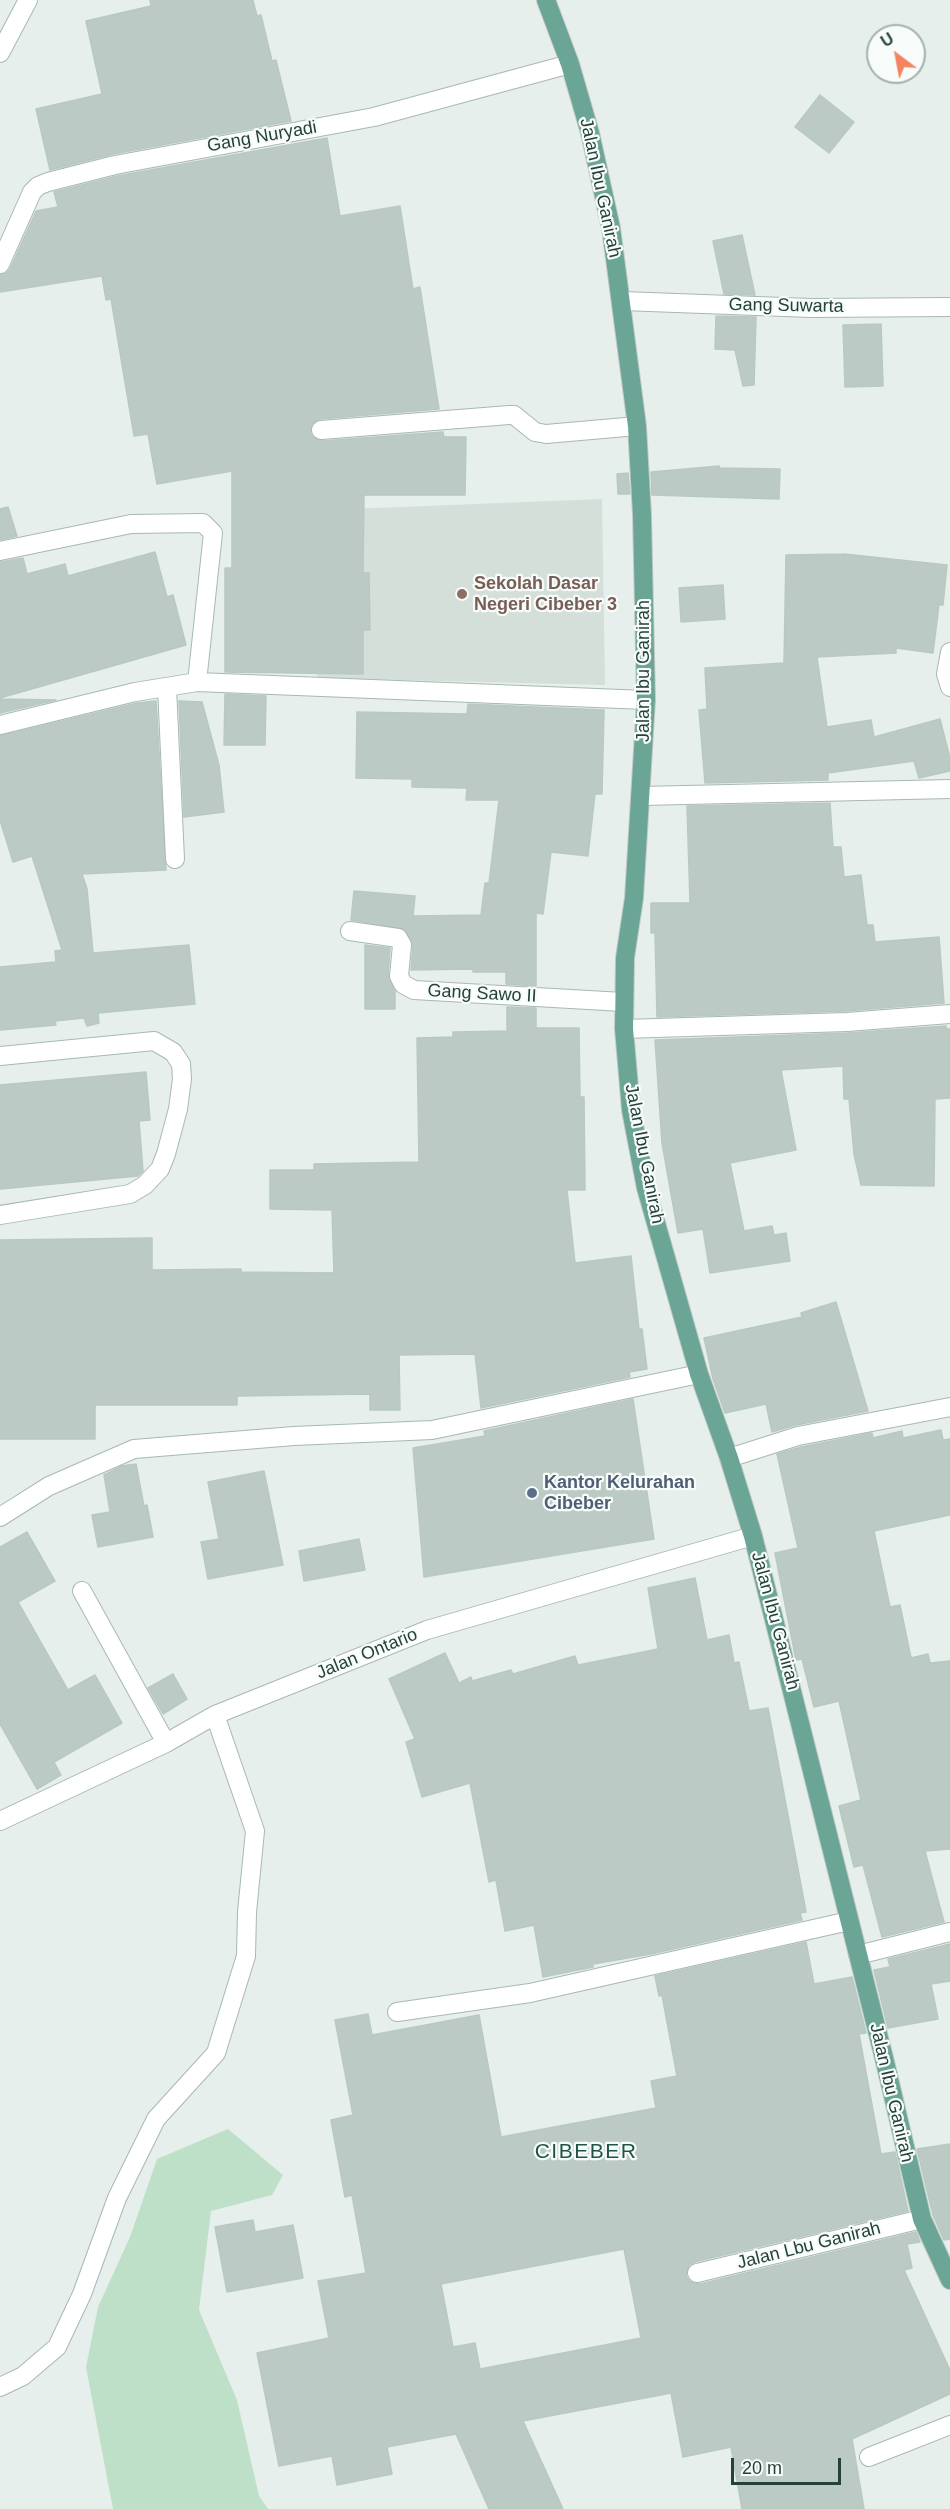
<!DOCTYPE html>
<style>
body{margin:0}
#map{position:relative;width:950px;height:2509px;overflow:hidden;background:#e6efeb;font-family:Arial,sans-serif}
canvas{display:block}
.north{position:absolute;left:866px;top:24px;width:60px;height:60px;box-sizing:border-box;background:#f7fbf9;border:2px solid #a3b1ad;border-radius:50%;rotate:328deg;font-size:16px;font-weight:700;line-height:24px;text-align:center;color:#24423a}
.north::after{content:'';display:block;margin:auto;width:21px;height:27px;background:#f4845f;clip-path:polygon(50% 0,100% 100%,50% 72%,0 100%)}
.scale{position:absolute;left:731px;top:2458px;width:110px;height:27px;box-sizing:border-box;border:3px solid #24423a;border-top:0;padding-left:8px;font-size:18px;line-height:21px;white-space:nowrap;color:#24423a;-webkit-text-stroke:4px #f7fbf9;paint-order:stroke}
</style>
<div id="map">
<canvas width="950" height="2509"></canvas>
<div class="north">U</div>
<div class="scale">20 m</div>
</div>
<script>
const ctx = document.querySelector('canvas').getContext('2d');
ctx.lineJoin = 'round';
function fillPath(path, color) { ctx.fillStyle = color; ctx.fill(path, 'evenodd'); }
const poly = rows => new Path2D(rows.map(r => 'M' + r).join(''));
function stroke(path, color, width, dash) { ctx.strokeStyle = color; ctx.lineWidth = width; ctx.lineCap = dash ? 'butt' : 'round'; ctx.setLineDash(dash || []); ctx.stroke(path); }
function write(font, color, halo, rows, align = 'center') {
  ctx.font = font + ' Arial,sans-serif'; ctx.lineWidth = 4.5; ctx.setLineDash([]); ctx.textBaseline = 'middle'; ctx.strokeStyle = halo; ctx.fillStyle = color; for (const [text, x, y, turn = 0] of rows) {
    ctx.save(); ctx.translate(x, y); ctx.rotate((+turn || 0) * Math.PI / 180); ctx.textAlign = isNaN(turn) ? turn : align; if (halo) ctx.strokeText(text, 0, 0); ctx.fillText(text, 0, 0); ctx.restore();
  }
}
const built = poly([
 [602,499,605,685,317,678,325,510]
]);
const green = poly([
 [228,2129,283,2175,272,2195,211,2211,199,2310,237,2400,259,2496,268,2509,113,2509,86,2367,98,2307,130,2237,157,2159]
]);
const building = poly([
 [150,0,253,0,257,16,261,15,272,61,276,60,291,121,113,154,50,170,36,109,102,94,86,21,151,6,150,0],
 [820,95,854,122,829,153,795,127,820,95],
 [327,138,340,216,400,206,413,289,420,287,439,409,320,419,311,425,311,436,322,441,443,432,444,437,466,437,465,495,364,495,363,573,369,573,370,630,363,630,363,674,225,672,225,568,232,568,232,471,157,484,148,434,134,436,111,299,106,300,102,276,0,292,0,275,6,273,10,269,36,211,58,207,54,192,117,176,327,138],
 [742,235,755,295,724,294,713,241,742,235],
 [716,316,756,317,754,385,743,386,735,350,715,349,716,316],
 [881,324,883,386,845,387,843,325,881,324],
 [719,466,720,468,780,469,779,499,652,495,651,472,719,466],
 [628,473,630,494,618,494,617,474,628,473],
 [8,507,17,536,0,540,0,509,8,507],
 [155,552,167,597,173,595,186,645,0,698,0,562,23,558,27,574,65,564,68,576,155,552],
 [844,554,947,565,943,605,939,605,933,653,896,648,896,653,817,657,827,727,871,720,874,737,940,719,950,758,950,771,919,778,914,761,828,773,828,780,705,783,699,710,707,709,705,668,784,663,786,555,844,554],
 [723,585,725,619,681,622,679,588,723,585],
 [225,694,266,696,265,745,224,745,225,694],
 [0,699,56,700,0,713,0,699],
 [156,701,166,870,82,874,87,889,93,953,189,945,195,1004,98,1013,99,1023,87,1026,84,1018,55,1021,56,1025,0,1030,0,967,56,962,55,951,62,950,32,856,13,862,0,820,0,736,137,703,156,701],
 [179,701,202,702,219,765,224,812,184,817,179,701],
 [468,704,604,710,602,794,595,794,588,856,551,852,543,914,536,913,536,986,506,984,506,972,473,972,473,969,411,970,413,945,405,929,351,920,354,891,415,896,413,916,481,915,485,883,489,883,499,800,466,800,467,788,412,787,412,779,356,778,357,712,467,714,468,704],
 [830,803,833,847,841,847,844,877,861,875,867,925,873,925,875,942,939,937,944,1003,846,1011,657,1017,655,933,651,933,651,903,690,903,687,806,830,803],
 [365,945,390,948,388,976,395,991,395,1009,365,1009,365,945],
 [507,1007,536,1008,536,1028,579,1028,580,1097,584,1097,585,1190,567,1190,575,1263,631,1256,639,1329,642,1329,647,1369,629,1372,630,1377,481,1408,475,1354,399,1355,400,1410,370,1410,370,1394,237,1396,237,1405,95,1405,95,1439,0,1439,0,1240,152,1238,152,1270,241,1269,241,1272,334,1273,332,1210,270,1209,270,1170,314,1170,314,1164,419,1162,417,1038,453,1037,453,1032,507,1031,507,1007],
 [946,1026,946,1029,950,1029,950,1098,935,1099,934,1186,861,1185,854,1154,849,1099,844,1099,843,1066,781,1070,796,1150,730,1163,744,1231,772,1226,774,1235,786,1233,790,1261,710,1273,703,1229,678,1233,662,1143,655,1040,847,1033,946,1026],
 [146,1072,150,1120,139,1121,143,1171,138,1176,0,1189,0,1085,146,1072],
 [836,1302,868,1411,796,1425,772,1432,766,1404,725,1413,713,1379,704,1338,802,1317,801,1313,836,1302],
 [633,1399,654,1539,424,1577,413,1448,485,1436,484,1431,633,1399],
 [941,1430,943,1440,950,1439,950,1515,874,1531,890,1607,900,1605,911,1658,928,1654,930,1663,950,1661,950,1849,925,1851,944,1922,882,1937,863,1865,854,1867,839,1806,861,1800,839,1701,814,1707,802,1659,796,1660,775,1553,798,1548,777,1454,801,1447,872,1433,873,1438,902,1431,903,1438,941,1430],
 [136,1464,144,1506,147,1505,153,1537,98,1547,92,1515,110,1512,104,1475,122,1466,136,1464],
 [264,1471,283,1565,208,1579,201,1542,219,1539,208,1482,264,1471],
 [27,1532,55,1581,18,1602,68,1690,95,1675,122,1723,54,1762,61,1775,37,1789,0,1724,0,1547,27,1532],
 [359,1539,365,1570,304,1581,299,1551,359,1539],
 [695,1578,707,1640,729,1635,734,1663,739,1662,749,1711,768,1708,806,1912,800,1913,802,1920,651,1954,593,1964,593,1967,543,1977,534,1925,505,1931,496,1880,489,1882,470,1783,422,1797,406,1742,415,1739,389,1679,445,1653,459,1683,471,1677,472,1681,511,1670,513,1674,575,1656,578,1665,658,1649,648,1588,695,1578],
 [173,1674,187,1699,163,1714,148,1688,173,1674],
 [806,1942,814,1984,852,1977,866,2033,859,2034,881,2154,895,2152,908,2211,694,2262,689,2265,686,2275,689,2281,700,2284,916,2232,920,2242,907,2244,912,2268,904,2270,950,2370,950,2394,852,2439,864,2509,742,2509,731,2447,683,2457,671,2393,523,2421,563,2509,489,2509,456,2434,387,2447,392,2474,337,2485,332,2456,279,2466,257,2353,329,2338,318,2281,366,2273,352,2195,345,2197,331,2120,353,2115,335,2020,368,2014,372,2035,479,2015,501,2137,656,2108,651,2081,677,2076,662,1995,659,1996,655,1976,806,1942],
 [624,2249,641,2338,480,2369,475,2343,453,2347,441,2284,624,2249],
 [950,1944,950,1981,931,1984,938,2019,888,2028,874,1970,890,1967,888,1959,950,1944],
 [950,2144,950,2239,944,2240,933,2215,917,2149,950,2144],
 [253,2220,255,2232,293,2225,303,2278,227,2292,215,2227,253,2220]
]);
const minor = poly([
 [0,53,28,0],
 [0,264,32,192,38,186,48,182,115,165,374,117,570,64],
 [622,301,811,308,950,307],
 [321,430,509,415,514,415,535,432,546,434,637,426],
 [0,551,131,524,203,523,213,533,197,682],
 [950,652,946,674,950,687],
 [167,688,175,859],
 [0,725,135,692,197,682,646,700],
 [641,796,950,789],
 [350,931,398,938,402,945,399,976,403,984,414,990,623,1002],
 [624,1029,847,1022,950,1014],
 [0,1056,154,1041,173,1052,181,1064,182,1079,178,1109,166,1154,160,1169,145,1185,130,1194,0,1215],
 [729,1458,798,1436,950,1407],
 [0,1517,49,1486,134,1449,294,1436,432,1430,699,1374],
 [82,1591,166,1743],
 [0,1821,166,1743,215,1715,427,1630,753,1536],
 [858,1955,950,1932],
 [397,2012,530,1993,849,1921],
 [697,2273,922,2219],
 [0,2387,23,2376,57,2347,82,2294,117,2198,156,2119,216,2053,246,1956,247,1912,255,1831,215,1715],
 [869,2457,950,2425]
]);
const major = poly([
 [546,0,570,64,590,133,611,228,637,426,642,515,646,700,634,898,625,958,624,1029,631,1110,646,1188,699,1374,729,1458,753,1536,885,2062,922,2219,950,2280]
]);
const markers = [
 [462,594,6,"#8d6e63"],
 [532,1493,6,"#5c6f8a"]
];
const streetNames = [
 ["Gang Nuryadi",262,137,-10],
 ["Jalan Ibu Ganirah",600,188,78],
 ["Gang Suwarta",786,306,1],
 ["Jalan Ibu Ganirah",644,671,-90],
 ["Gang Sawo II",482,994,3],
 ["Jalan Ibu Ganirah",644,1154,79],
 ["Jalan Ibu Ganirah",775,1621,75],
 ["Jalan Ontario",367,1654,-22],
 ["Jalan Ibu Ganirah",891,2093,77],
 ["Jalan Lbu Ganirah",809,2246,-14]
];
const educationNames = [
 ["Sekolah Dasar",474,584],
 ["Negeri Cibeber 3",474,605]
];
const serviceNames = [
 ["Kantor Kelurahan",544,1483],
 ["Cibeber",544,1504]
];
const quarterNames = [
 ["CIBEBER",586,2152]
];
fillPath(built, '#d4dfda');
fillPath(green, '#bfe0c8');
fillPath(building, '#bbcac4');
stroke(building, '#b8c9c2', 1.5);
stroke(minor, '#a8b8b2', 20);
stroke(major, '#c2cac8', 20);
stroke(minor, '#fff', 18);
stroke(major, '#6aa596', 18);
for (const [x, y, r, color] of markers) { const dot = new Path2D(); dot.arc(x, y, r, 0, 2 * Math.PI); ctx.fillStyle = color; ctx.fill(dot); stroke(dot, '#f7fbf9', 2); }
write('18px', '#24423a', '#f7fbf9', streetNames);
write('bold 18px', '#785e54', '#f7fbf9', educationNames, 'left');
write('bold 18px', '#4e5e75', '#f7fbf9', serviceNames, 'left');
ctx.letterSpacing = '1.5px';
write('21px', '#1f5548', '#f7fbf9', quarterNames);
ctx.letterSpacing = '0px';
</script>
